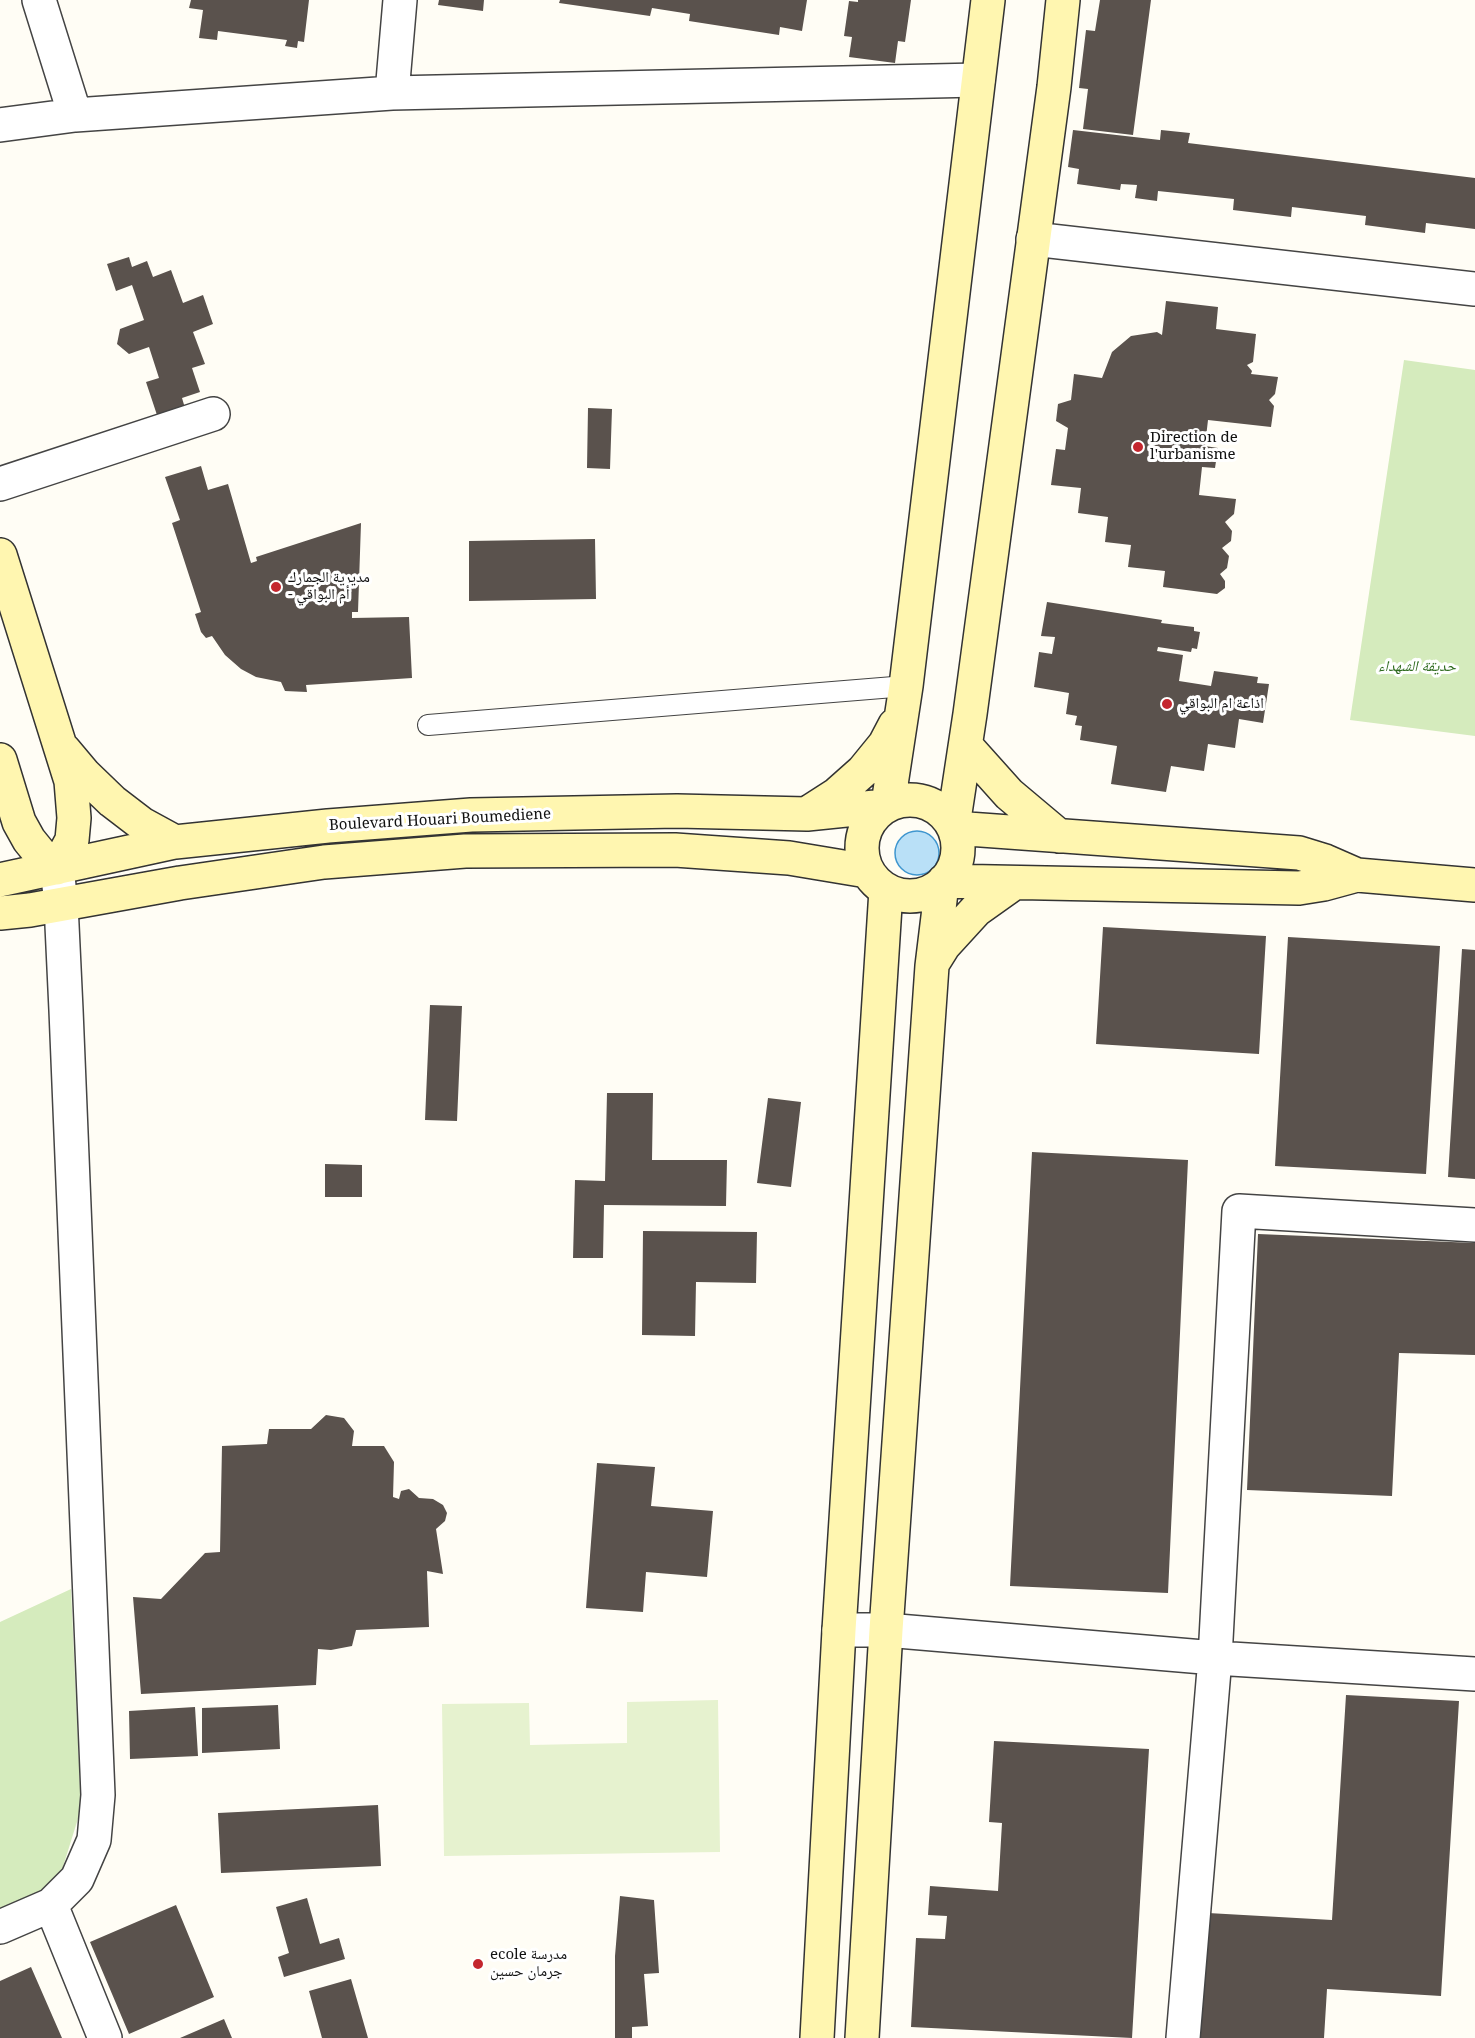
<!DOCTYPE html>
<meta charset="utf-8">
<style>
body{margin:0}
canvas{display:block;background:#fffdf5}
</style>
<canvas width="1475" height="2038"></canvas>
<script>
const ctx = document.querySelector('canvas').getContext('2d');
ctx.lineJoin = 'round';
function fillPath(path, color) { ctx.fillStyle = color; ctx.fill(path, 'evenodd'); }
const poly = rows => new Path2D(rows.map(r => 'M' + r).join(''));
function stroke(path, color, width, dash) { ctx.strokeStyle = color; ctx.lineWidth = width; ctx.lineCap = dash ? 'butt' : 'round'; ctx.setLineDash(dash || []); ctx.stroke(path); }
function write(font, color, halo, rows, align = 'center') {
  ctx.font = font + ' "Noto Serif","Noto Naskh Arabic",serif'; ctx.lineWidth = 6; ctx.setLineDash([]); ctx.textBaseline = 'middle'; ctx.strokeStyle = halo; ctx.fillStyle = color; for (const [text, x, y, turn = 0] of rows) {
    ctx.save(); ctx.translate(x, y); ctx.rotate((+turn || 0) * Math.PI / 180); ctx.textAlign = isNaN(turn) ? turn : align; if (halo) ctx.strokeText(text, 0, 0); ctx.fillText(text, 0, 0); ctx.restore();
  }
}
const green = poly([
 [1404,360,1475,370,1475,736,1350,720],
 [71,1589,81,1809,51,1905,0,1927,0,1622]
]);
const pitch = poly([
 [718,1700,720,1852,444,1856,442,1704,529,1703,530,1745,627,1743,627,1702]
]);
const water = poly([
 '895 853a22 22 0 1 1 44 0a22 22 0 1 1-44 0Z'
]);
const building = poly([
 [191,0,309,0,304,42,298,41,297,48,285,46,287,40,218,31,217,40,199,38,203,10,189,8],
 [439,0,484,0,483,11,438,5],
 [560,0,807,0,802,31,780,27,779,35,689,21,690,14,652,8,650,16,559,3],
 [858,0,911,0,905,42,898,41,895,63,849,57,852,37,844,36,849,1,858,2],
 [1100,0,1151,0,1133,135,1083,129,1088,89,1079,88,1086,30,1095,31],
 [1073,130,1160,140,1161,130,1190,133,1188,143,1475,178,1475,229,1426,223,1425,233,1365,225,1366,216,1292,207,1291,217,1233,210,1234,199,1158,191,1157,201,1135,198,1137,185,1121,184,1120,190,1077,184,1079,169,1068,167],
 [129,257,132,267,147,261,153,277,171,270,183,303,203,295,213,324,193,332,205,364,192,368,200,392,182,398,185,408,158,418,146,382,159,378,149,347,129,354,117,344,120,329,144,320,132,285,116,291,107,264],
 [1166,301,1218,307,1216,329,1256,334,1253,362,1247,365,1252,371,1251,374,1278,377,1275,394,1269,400,1274,406,1271,427,1208,420,1205,446,1218,448,1215,468,1202,467,1199,495,1236,499,1234,514,1225,522,1232,531,1231,541,1222,548,1229,556,1227,568,1220,574,1225,581,1225,588,1217,594,1163,587,1165,571,1128,567,1131,545,1105,542,1108,517,1078,513,1081,488,1051,485,1056,449,1065,450,1068,428,1056,421,1058,404,1071,400,1074,374,1102,378,1112,352,1131,336,1157,332,1162,335],
 [588,408,612,409,610,469,587,468],
 [201,466,208,490,228,484,251,563,257,561,256,557,361,523,358,612,352,612,352,618,409,617,412,678,306,685,307,692,285,691,281,682,256,677,241,669,225,655,212,636,206,638,201,632,195,614,201,612,172,523,180,520,165,477],
 [595,539,596,599,469,601,469,541],
 [1047,602,1162,620,1161,623,1194,627,1194,631,1200,632,1197,649,1192,648,1191,652,1158,647,1157,651,1183,655,1179,681,1211,686,1214,671,1258,677,1257,683,1269,684,1263,723,1239,719,1235,748,1208,744,1204,771,1171,766,1166,792,1111,784,1117,746,1080,740,1082,726,1075,725,1077,716,1066,714,1069,693,1034,687,1039,652,1052,654,1055,637,1041,636],
 [1103,927,1266,936,1259,1054,1096,1044],
 [1288,937,1440,946,1426,1174,1275,1166],
 [1462,949,1475,950,1475,1179,1448,1177],
 [430,1005,462,1006,457,1121,425,1120],
 [607,1093,653,1093,652,1160,727,1160,726,1206,604,1205,603,1258,573,1258,575,1180,605,1181],
 [768,1098,801,1102,791,1187,757,1183],
 [1032,1152,1188,1160,1168,1593,1010,1586],
 [325,1164,362,1165,362,1197,325,1197],
 [643,1231,757,1232,756,1283,696,1282,695,1336,642,1335],
 [1258,1234,1475,1243,1475,1355,1399,1353,1392,1496,1247,1490],
 [326,1415,344,1418,354,1431,352,1446,384,1446,394,1462,393,1497,399,1499,401,1491,409,1489,419,1498,433,1499,443,1505,447,1513,445,1521,436,1529,443,1574,427,1571,429,1627,356,1630,352,1646,331,1650,318,1649,316,1685,141,1694,133,1597,161,1599,205,1553,220,1552,222,1446,267,1444,269,1429,311,1429],
 [597,1463,655,1467,651,1506,713,1511,707,1577,646,1572,643,1612,586,1608],
 [1346,1695,1459,1701,1441,1996,1327,1989,1324,2038,1200,2038,1208,1913,1332,1920],
 [278,1705,280,1749,202,1753,202,1708],
 [195,1707,198,1756,130,1759,129,1711],
 [994,1741,1149,1749,1132,2038,911,2027,916,1938,945,1939,947,1916,928,1915,930,1886,998,1891,1002,1823,989,1822],
 [378,1805,381,1866,221,1873,218,1813],
 [620,1896,654,1900,659,1973,644,1974,648,2026,632,2027,632,2038,615,2038,615,1956],
 [307,1898,320,1944,339,1938,345,1959,284,1977,278,1957,289,1953,276,1907],
 [176,1905,214,1997,129,2034,90,1942],
 [31,1967,62,2038,0,2038,0,1981],
 [351,1979,368,2038,322,2038,309,1991],
 [224,2019,232,2038,180,2038]
]);
const service = poly([
 [428,725,906,686]
]);
const minor = poly([
 [39,0,75,115],
 [392,93,400,0],
 [0,125,75,115,392,93,978,80],
 [1033,239,1475,289],
 [0,484,213,414],
 [839,1630,886,1630,1215,1658,1475,1674],
 [51,1905,105,2038],
 [0,1927,51,1905,77,1879,94,1840,98,1795,66,1010,61,904,57,868],
 [1183,2038,1215,1658,1239,1211,1475,1225]
]);
const secondary = poly([
 [0,555,71,781,74,818,72,840,57,868,42,856,29,840,19,822,0,760],
 [966,746,1009,794,1059,836],
 [64,750,85,775,112,801,142,824,175,842],
 '862 848a48 48 0 1 1 96 0a48 48 0 1 1-96 0Z',
 [888,804,906,686,988,0],
 [808,813,836,795,863,771,885,744,895,725],
 [953,826,970,714,1054,87,1063,0],
 [954,828,1299,853,1325,861,1357,875,1475,885],
 [0,880,175,842,328,826,471,815,677,811,807,814,885,806],
 [944,881,1299,888,1324,884,1357,875],
 [0,913,30,910,180,883,324,862,465,851,675,850,789,858,867,871],
 [934,961,944,945,976,910,1014,883],
 [817,2038,839,1630,886,890],
 [862,2038,886,1630,932,966,942,884]
]);
const markers = [
 [1138,447,6,"#c4262e"],
 [276,587,6,"#c4262e"],
 [1167,704,6,"#c4262e"],
 [478,1964,6,"#c4262e"]
];
const poiNames = [
 ["Direction de",1150,438],
 ["l'urbanisme",1150,455],
 ["مديرية الجمارك",288,578],
 ["- أم البواقي",288,595],
 ["اذاعة ام البواقي",1179,704],
 ["ecole مدرسة",490,1955],
 ["جرمان حسين",490,1972]
];
const parkNames = [
 ["حديقة الشهداء",1417,667]
];
const streetNames = [
 ["Boulevard Houari Boumediene",440,820,-3]
];
fillPath(green, '#d5ebbd');
fillPath(pitch, '#e6f2cf');
fillPath(water, '#b9e0f7');
stroke(water, '#3f96cf', 1.5);
fillPath(building, '#5a524d');
stroke(service, '#444', 22);
stroke(minor, '#444', 36);
stroke(secondary, '#333', 36);
stroke(service, '#fff', 20);
stroke(minor, '#fff', 33);
stroke(secondary, '#fff6b0', 33);
for (const [x, y, r, color] of markers) { const dot = new Path2D(); dot.arc(x, y, r, 0, 2 * Math.PI); ctx.fillStyle = color; ctx.fill(dot); stroke(dot, '#fff', 2); }
write('15px', '#111', '#fff', poiNames, 'left');
write('italic 15px', '#2f6b1f', '#fff', parkNames);
write('15px', '#111', '#fff', streetNames);
</script>
